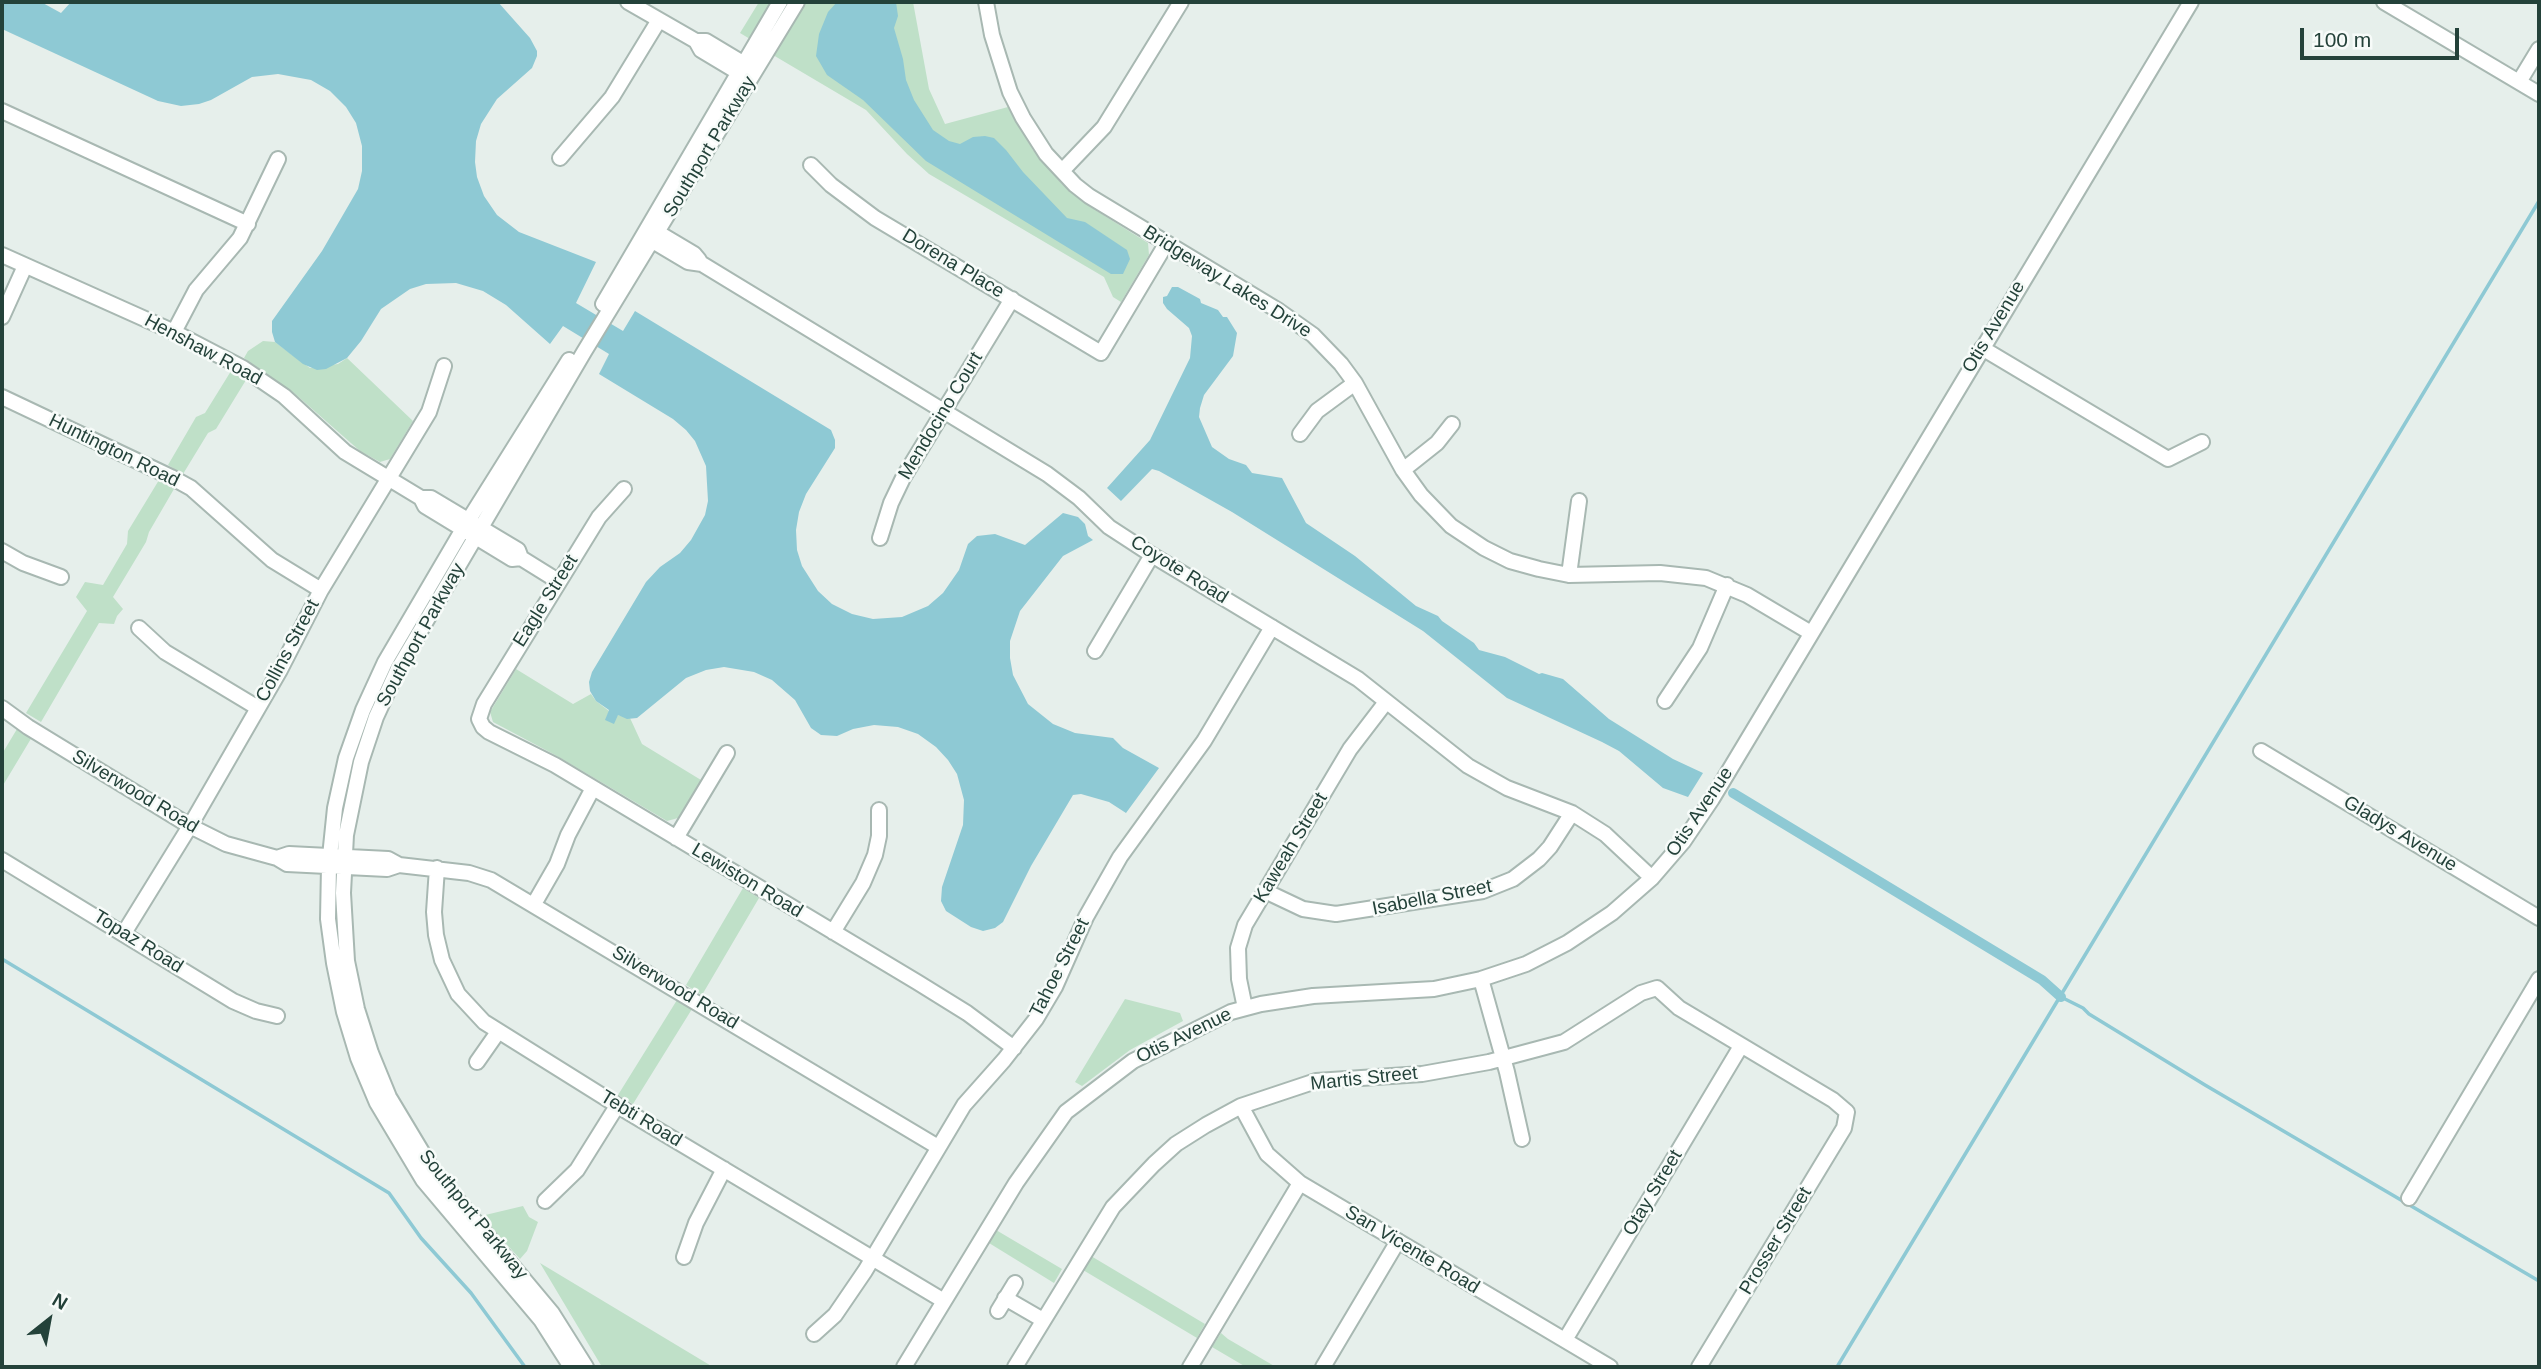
<!DOCTYPE html>
<style>
body{margin:0}
#map{position:relative;width:2541px;height:1369px;overflow:hidden;background:#e6efeb;font-family:Helvetica,sans-serif}
canvas{display:block}
.frame{position:absolute;inset:0;border:4px solid #24423a;pointer-events:none}
.north{position:absolute;left:14px;top:1285px;width:70px;height:70px;-webkit-text-stroke:5px #f7fbf9;paint-order:stroke;rotate:31deg;font-size:19px;font-weight:700;line-height:28px;text-align:center;color:#24423a}
.north::after{content:'';display:block;margin:auto;width:24px;height:32px;background:#24423a;clip-path:polygon(50% 0,100% 100%,50% 72%,0 100%)}
.scale{position:absolute;left:2300px;top:28px;width:159px;height:32px;box-sizing:border-box;border:4px solid #24423a;border-top:0;padding-left:9px;font-size:21px;line-height:24px;white-space:nowrap;color:#24423a;-webkit-text-stroke:5px #f7fbf9;paint-order:stroke}
</style>
<div id="map">
<canvas width="2541" height="1369"></canvas>
<div class="frame"></div>
<div class="north">N</div>
<div class="scale">100 m</div>
</div>
<script>
const ctx = document.querySelector('canvas').getContext('2d');
ctx.lineJoin = 'round';
function fillPath(path, color) { ctx.fillStyle = color; ctx.fill(path, 'evenodd'); }
const poly = rows => new Path2D(rows.map(r => 'M' + r).join(''));
function stroke(path, color, width, dash) { ctx.strokeStyle = color; ctx.lineWidth = width; ctx.lineCap = dash ? 'butt' : 'round'; ctx.setLineDash(dash || []); ctx.stroke(path); }
function write(font, color, halo, rows, align = 'center') {
  ctx.font = font + ' Helvetica,sans-serif'; ctx.lineWidth = 5; ctx.setLineDash([]); ctx.textBaseline = 'middle'; ctx.strokeStyle = halo; ctx.fillStyle = color; for (const [text, x, y, turn = 0] of rows) {
    ctx.save(); ctx.translate(x, y); ctx.rotate((+turn || 0) * Math.PI / 180); ctx.textAlign = isNaN(turn) ? turn : align; if (halo) ctx.strokeText(text, 0, 0); ctx.fillText(text, 0, 0); ctx.restore();
  }
}
const green = poly([
 [759,2,772,2,750,39,740,33],
 [805,2,913,2,929,89,945,124,1008,107,1033,150,1062,184,1089,206,1148,243,1149,255,1121,302,1113,297,1104,277,929,174,907,154,866,110,773,55],
 [263,341,275,342,310,368,338,364,347,358,413,421,390,459,380,462,360,451,294,393,244,358,248,351],
 [231,371,246,380,216,429,208,433,183,474,168,465,196,417,205,413],
 [159,480,174,489,149,532,146,542,113,597,123,609,117,616,114,624,99,623,41,722,26,713,87,611,76,597,85,582,103,585,127,544,128,531],
 [516,669,573,704,591,694,596,701,609,711,606,719,618,715,630,718,642,744,701,780,678,818,667,821,557,756,493,722,490,712],
 [17,729,32,737,2,787,2,754],
 [743,888,759,898,702,995,686,985],
 [1125,999,1180,1013,1183,1021,1130,1050,1082,1086,1075,1082],
 [677,1000,692,1009,633,1104,618,1095],
 [523,1206,529,1217,538,1222,527,1251,520,1259,481,1216],
 [996,1230,1062,1269,1054,1283,989,1243],
 [1091,1256,1205,1324,1197,1338,1083,1270],
 [540,1263,713,1367,602,1367],
 [1221,1333,1228,1339,1276,1367,1246,1367,1212,1347]
]);
const water = poly([
 [2,2,41,2,61,13,71,2,498,2,530,38,537,51,537,56,532,68,497,99,481,124,476,141,475,162,477,177,484,196,497,215,519,232,596,262,576,303,623,331,635,311,831,430,835,440,835,448,806,494,799,512,796,530,797,550,802,566,818,591,832,604,852,614,873,619,902,617,928,606,943,593,959,570,968,544,977,536,995,534,1025,545,1063,513,1078,517,1085,524,1088,536,1093,540,1063,556,1020,611,1010,641,1010,658,1013,675,1028,704,1053,724,1075,733,1113,738,1123,748,1159,768,1126,813,1109,802,1081,794,1073,795,1031,866,1003,922,995,928,983,931,971,927,946,911,941,901,942,887,963,825,964,800,957,774,948,760,936,747,918,734,898,727,874,725,853,729,837,736,821,735,811,728,795,700,772,680,754,672,724,667,706,670,686,678,637,718,627,719,618,715,614,724,605,720,609,710,596,701,590,691,589,682,592,672,646,582,660,567,680,553,691,540,705,515,708,501,706,466,695,441,686,430,673,419,599,374,609,354,563,326,550,344,506,305,483,291,456,283,426,284,410,289,381,309,361,341,347,358,326,369,317,370,303,364,275,342,272,332,272,321,322,251,358,189,362,171,362,146,356,123,346,107,330,91,311,80,278,74,252,77,211,100,199,104,181,106,158,101,2,29],
 [837,2,896,2,898,16,894,28,903,59,906,80,914,100,933,130,949,141,960,144,973,137,985,136,994,138,1006,150,1023,172,1067,218,1085,222,1127,250,1130,259,1123,274,1111,274,926,161,863,100,827,75,816,56,819,34,828,12],
 [1172,287,1178,287,1200,299,1201,303,1218,310,1223,317,1227,317,1237,333,1233,356,1204,395,1200,408,1199,417,1212,447,1229,459,1246,465,1252,473,1282,478,1306,523,1355,556,1416,606,1438,616,1442,621,1474,643,1479,650,1505,657,1539,674,1542,673,1563,679,1609,719,1673,759,1703,773,1688,797,1663,788,1619,751,1602,742,1507,698,1423,631,1232,512,1159,471,1152,469,1121,501,1107,488,1150,440,1190,358,1192,336,1189,328,1167,309,1163,303,1163,297,1167,296]
]);
const stream = poly([
 [2,959,389,1193,421,1238,471,1293,525,1367],
 [2061,997,2083,1008,2089,1014,2205,1085,2539,1281],
 [1837,1367,2539,201]
]);
const canal = poly([
 [1733,793,2042,980,2061,997]
]);
const minor = poly([
 [628,2,696,41],
 [986,2,992,35,1010,92,1023,118,1046,154,1075,185,1089,196,1279,311,1313,335,1341,364,1355,383,1403,470,1421,495,1451,526,1484,548,1510,561,1539,569,1569,575,1660,573,1706,578,1747,595,1811,633],
 [2384,2,2539,94],
 [746,77,701,50,696,41,706,41,751,68],
 [2519,82,2539,49],
 [2,111,248,224],
 [560,158,612,97,659,20],
 [811,165,831,185,875,218,1101,353,1166,244],
 [1062,171,1104,127,1181,2],
 [652,229,694,254,699,260],
 [646,237,688,262,702,264,1047,474,1079,498,1109,527,1152,555,1358,679,1468,766,1507,788,1572,813,1605,834,1652,878],
 [2,255,174,332,243,368,284,396,345,452,421,498],
 [603,304,780,2],
 [2,317,25,266],
 [174,332,196,290,240,238,278,159],
 [1982,348,2168,459,2202,442],
 [569,360,463,529,385,662,363,710,346,758,335,808,329,866,328,919,334,963,344,1012,358,1058,377,1103,423,1180,541,1320,571,1367],
 [2,397,171,477,191,488,272,560,321,590],
 [1300,434,1317,411,1355,383],
 [1403,470,1437,443,1452,424],
 [624,489,599,517,484,704,479,719,483,727,489,732,555,765,917,982,967,1013,1014,1048],
 [880,538,891,503,903,478,1012,299],
 [2,551,23,563,61,577],
 [521,558,518,550,431,498,421,498,425,506,512,559,521,558,558,581],
 [1569,575,1579,501],
 [139,628,165,652,258,708],
 [1095,651,1152,555],
 [1665,701,1700,648,1727,585],
 [2,708,28,727,190,826,226,844,277,858],
 [2261,751,2539,918],
 [676,838,727,753],
 [2,860,233,1001,256,1011,277,1016],
 [399,865,387,869,287,864,277,858,289,854,388,859,399,865,469,873,491,880,938,1147],
 [437,868,434,912,436,935,442,960,458,994,484,1022,628,1112,944,1301],
 [1265,891,1303,909,1336,914,1483,891,1513,879,1539,859,1550,847,1572,813],
 [534,904,557,864,568,835,593,788],
 [833,932,863,883,875,855,879,836,879,810],
 [124,933,190,826,280,670,321,590,429,412,444,366],
 [1481,979,1507,1072,1522,1139],
 [1245,1008,1239,979,1238,948,1245,925,1350,749,1386,702],
 [477,1062,498,1032],
 [1241,1106,1267,1154,1300,1183,1610,1367],
 [2409,1198,2539,979],
 [545,1201,577,1170,617,1106],
 [684,1257,696,1223,724,1169],
 [1005,1298,1043,1320],
 [998,1311,1015,1283],
 [814,1334,835,1315,865,1271,964,1105,1004,1060,1036,1019,1055,987,1086,917,1120,857,1204,741,1272,627],
 [1565,1340,1741,1046],
 [586,1367,552,1313,434,1172,389,1097,371,1053,357,1009,347,961,343,893,346,835,361,762,376,717,398,669,584,352,797,2],
 [904,1367,1016,1183,1066,1112,1133,1061,1231,1012,1261,1004,1313,996,1434,989,1481,979,1526,964,1567,943,1612,913,1652,878,1683,842,1712,799,2191,2],
 [1015,1367,1113,1207,1154,1164,1176,1144,1206,1125,1241,1106,1316,1081,1422,1074,1489,1062,1564,1042,1641,993,1657,988,1679,1008,1833,1100,1847,1112,1844,1128,1699,1367],
 [1190,1367,1300,1183],
 [1323,1367,1398,1241]
]);
const streetNames = [
 ["Southport Parkway",710,147,-59],
 ["Dorena Place",953,264,31],
 ["Bridgeway Lakes Drive",1227,282,32],
 ["Otis Avenue",1994,327,-59],
 ["Henshaw Road",203,350,28],
 ["Mendocino Court",941,416,-59],
 ["Huntington Road",114,451,26],
 ["Coyote Road",1179,570,32],
 ["Eagle Street",546,601,-58],
 ["Southport Parkway",421,635,-61],
 ["Collins Street",288,651,-62],
 ["Silverwood Road",135,792,31],
 ["Otis Avenue",1700,812,-56],
 ["Gladys Avenue",2400,834,31],
 ["Kaweah Street",1291,848,-59],
 ["Lewiston Road",747,881,31],
 ["Isabella Street",1432,898,-11],
 ["Topaz Road",138,942,32],
 ["Tahoe Street",1060,968,-63],
 ["Silverwood Road",675,988,31],
 ["Otis Avenue",1184,1036,-26],
 ["Martis Street",1364,1079,-6],
 ["Tebti Road",641,1119,31],
 ["Otay Street",1653,1193,-59],
 ["Southport Parkway",473,1215,51],
 ["Prosser Street",1776,1241,-59],
 ["San Vicente Road",1412,1250,31]
];
fillPath(green, '#bfe0c8');
fillPath(water, '#8ec9d4');
stroke(stream, '#8ec9d4', 3.5);
stroke(canal, '#8ec9d4', 10);
stroke(minor, '#a8b8b2', 18);
stroke(minor, '#fff', 14);
write('19px', '#24423a', '#f7fbf9', streetNames);
</script>
